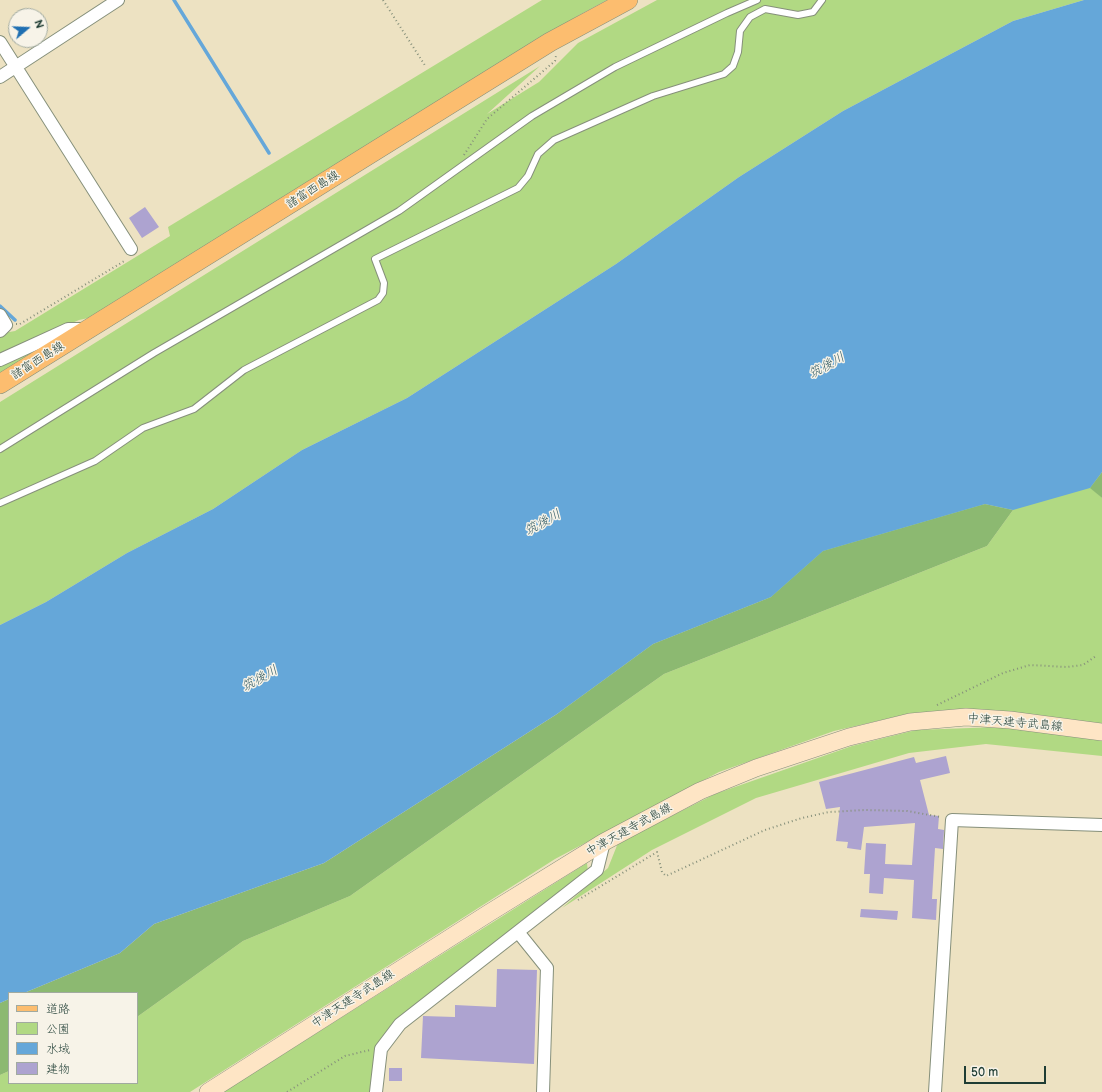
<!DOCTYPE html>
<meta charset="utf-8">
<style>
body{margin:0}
#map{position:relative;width:1102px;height:1092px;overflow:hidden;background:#ede2c2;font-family:"Balsamiq Sans","Klee One",sans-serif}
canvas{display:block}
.legend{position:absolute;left:8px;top:992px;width:130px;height:92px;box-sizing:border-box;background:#f7f3e8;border:1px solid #a1aaa0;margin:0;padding:5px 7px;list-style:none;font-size:12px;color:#1f3d34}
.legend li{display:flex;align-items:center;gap:8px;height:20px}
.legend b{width:20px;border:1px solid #a1aaa0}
.north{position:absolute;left:8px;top:8px;width:40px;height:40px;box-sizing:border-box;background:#f7f3e8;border:1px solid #a1aaa0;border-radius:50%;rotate:71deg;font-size:11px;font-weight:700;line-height:16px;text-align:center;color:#1f3d34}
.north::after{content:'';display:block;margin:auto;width:14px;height:18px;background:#1f6fb2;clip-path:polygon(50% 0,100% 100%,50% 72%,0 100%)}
.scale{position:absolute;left:964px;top:1066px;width:82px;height:18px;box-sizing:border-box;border:2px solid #1f3d34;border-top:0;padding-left:5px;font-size:12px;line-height:14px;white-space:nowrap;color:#1f3d34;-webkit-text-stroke:3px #f7f3e8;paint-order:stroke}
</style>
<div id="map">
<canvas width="1102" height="1092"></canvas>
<ul class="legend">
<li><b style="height:5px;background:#fcbd6f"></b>道路</li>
<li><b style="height:11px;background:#b1d983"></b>公園</li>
<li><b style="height:11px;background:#65a7d9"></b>水域</li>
<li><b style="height:11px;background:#ada3d0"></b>建物</li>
</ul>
<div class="north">N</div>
<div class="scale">50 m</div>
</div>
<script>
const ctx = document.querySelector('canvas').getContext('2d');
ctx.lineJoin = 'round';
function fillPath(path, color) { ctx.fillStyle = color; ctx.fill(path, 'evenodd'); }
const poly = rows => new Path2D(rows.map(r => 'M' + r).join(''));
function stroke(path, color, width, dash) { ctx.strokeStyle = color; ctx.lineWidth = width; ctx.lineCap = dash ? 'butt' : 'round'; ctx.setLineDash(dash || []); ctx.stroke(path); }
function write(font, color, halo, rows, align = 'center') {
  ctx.font = font + ' "Balsamiq Sans","Klee One",sans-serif'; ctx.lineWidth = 3; ctx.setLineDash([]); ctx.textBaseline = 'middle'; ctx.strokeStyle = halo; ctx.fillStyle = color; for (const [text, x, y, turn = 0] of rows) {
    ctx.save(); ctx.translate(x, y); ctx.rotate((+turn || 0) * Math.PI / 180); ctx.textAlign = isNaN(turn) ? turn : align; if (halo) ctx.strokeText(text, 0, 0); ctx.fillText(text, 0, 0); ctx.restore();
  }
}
const green = poly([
 [542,0,607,0,581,14,93,317,79,320,0,354,0,335,4,333,15,331,170,236,168,227],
 [657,0,1084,0,1013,21,843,111,739,177,616,264,407,398,302,450,213,509,127,553,46,602,0,625,0,402,540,66,487,114,539,82,578,43],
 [60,338,0,375,0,364],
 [1102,472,1091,488,1102,498,1102,724,1000,711,912,713,834,731,719,772,555,859,190,1092,0,1092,0,1075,9,1071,9,1083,137,1083,137,1017,243,941,350,896,664,674,987,546,1013,510,985,504,771,597,653,644,557,714,799,526],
 [997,727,1102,740,1102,756,986,744,909,753,756,798,652,850,562,908,608,868,618,843,715,794,852,746,916,730],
 [587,863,588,873,397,1019,373,1092,223,1092]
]);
const forest = poly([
 [1102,472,1102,498,1090,488],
 [985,504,1013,510,987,546,664,674,350,896,243,941,137,1017,137,993,24,993,120,953,154,924,324,863,557,714,653,644,771,597,823,551],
 [9,999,9,1071,0,1075,0,1003]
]);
const water = poly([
 [1084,0,1102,0,1102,472,1090,488,1013,510,985,504,823,551,771,597,653,644,557,714,324,863,154,924,120,953,24,993,9,993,9,999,0,1003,0,625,46,602,127,553,213,509,302,450,407,398,616,264,739,177,843,111,1013,21]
]);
const stream = poly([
 [174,0,269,153],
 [0,306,15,320]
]);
const building = poly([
 [145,207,159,227,142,238,129,218],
 [946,756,950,773,920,780,929,815,939,816,938,829,944,830,943,849,935,848,932,899,937,899,936,920,912,918,914,880,884,878,883,894,869,893,870,874,864,874,866,843,886,844,885,864,912,865,915,823,864,827,861,850,847,848,848,842,836,841,840,807,826,809,819,782,914,757,916,763],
 [861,909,898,911,897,920,860,917],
 [497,969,537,970,534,1064,421,1058,423,1016,455,1017,455,1005,496,1007],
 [389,1068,402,1068,402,1081,389,1081]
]);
const path = poly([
 [383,0,426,67],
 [464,155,487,119,555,61,556,56],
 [16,324,20,324,126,260],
 [937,705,1003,673,1030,665,1067,667,1083,665,1096,656],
 [578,900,657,852,662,872,666,876,765,830,802,818,829,812,865,810,907,811,941,817],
 [287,1092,345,1056,370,1050]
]);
const lane = poly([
 [0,449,154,353,399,211,532,116,615,67,727,13,757,0],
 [0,503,95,461,143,428,194,409,244,370,378,300,383,293,384,283,375,259,518,188,528,176,538,154,554,140,653,96,724,74,733,66,738,52,740,31,750,17,765,9,798,15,813,12,822,0]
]);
const street = poly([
 [0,42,131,249],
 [0,77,118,0],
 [0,315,6,325,0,331],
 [0,360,68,329,86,329],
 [518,932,547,968,543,1092],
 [376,1092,381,1049,400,1024,597,870,604,842],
 [935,1092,952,820,1102,825]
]);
const secondary = poly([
 [208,1092,489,913,604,842,700,791,756,768,849,737,910,722,966,717,1010,720,1102,732]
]);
const primary = poly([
 [0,384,550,42,628,0]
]);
const streetNames = [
 ["諸富西島線",313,190,-32],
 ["諸富西島線",38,361,-32],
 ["中津天建寺武島線",1015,723,5],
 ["中津天建寺武島線",629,830,-29],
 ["中津天建寺武島線",353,999,-33]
];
const waterNames = [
 ["筑後川",827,366,-29],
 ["筑後川",543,523,-29],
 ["筑後川",260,679,-29]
];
fillPath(green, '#b1d983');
fillPath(forest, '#8cb971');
fillPath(water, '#65a7d9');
stroke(stream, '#65a7d9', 3.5);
fillPath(building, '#ada3d0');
stroke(lane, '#86907b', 8);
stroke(street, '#86907b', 14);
stroke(secondary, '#86907b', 18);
stroke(primary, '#86907b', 20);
stroke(path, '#86907b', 2, [1, 3]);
stroke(lane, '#fff', 6);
stroke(street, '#fff', 12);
stroke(secondary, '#fee5c5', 17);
stroke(primary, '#fcbd6f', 19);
write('12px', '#1f3d34', '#f7f3e8', streetNames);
write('italic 13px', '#345d66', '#f7f3e8', waterNames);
</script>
